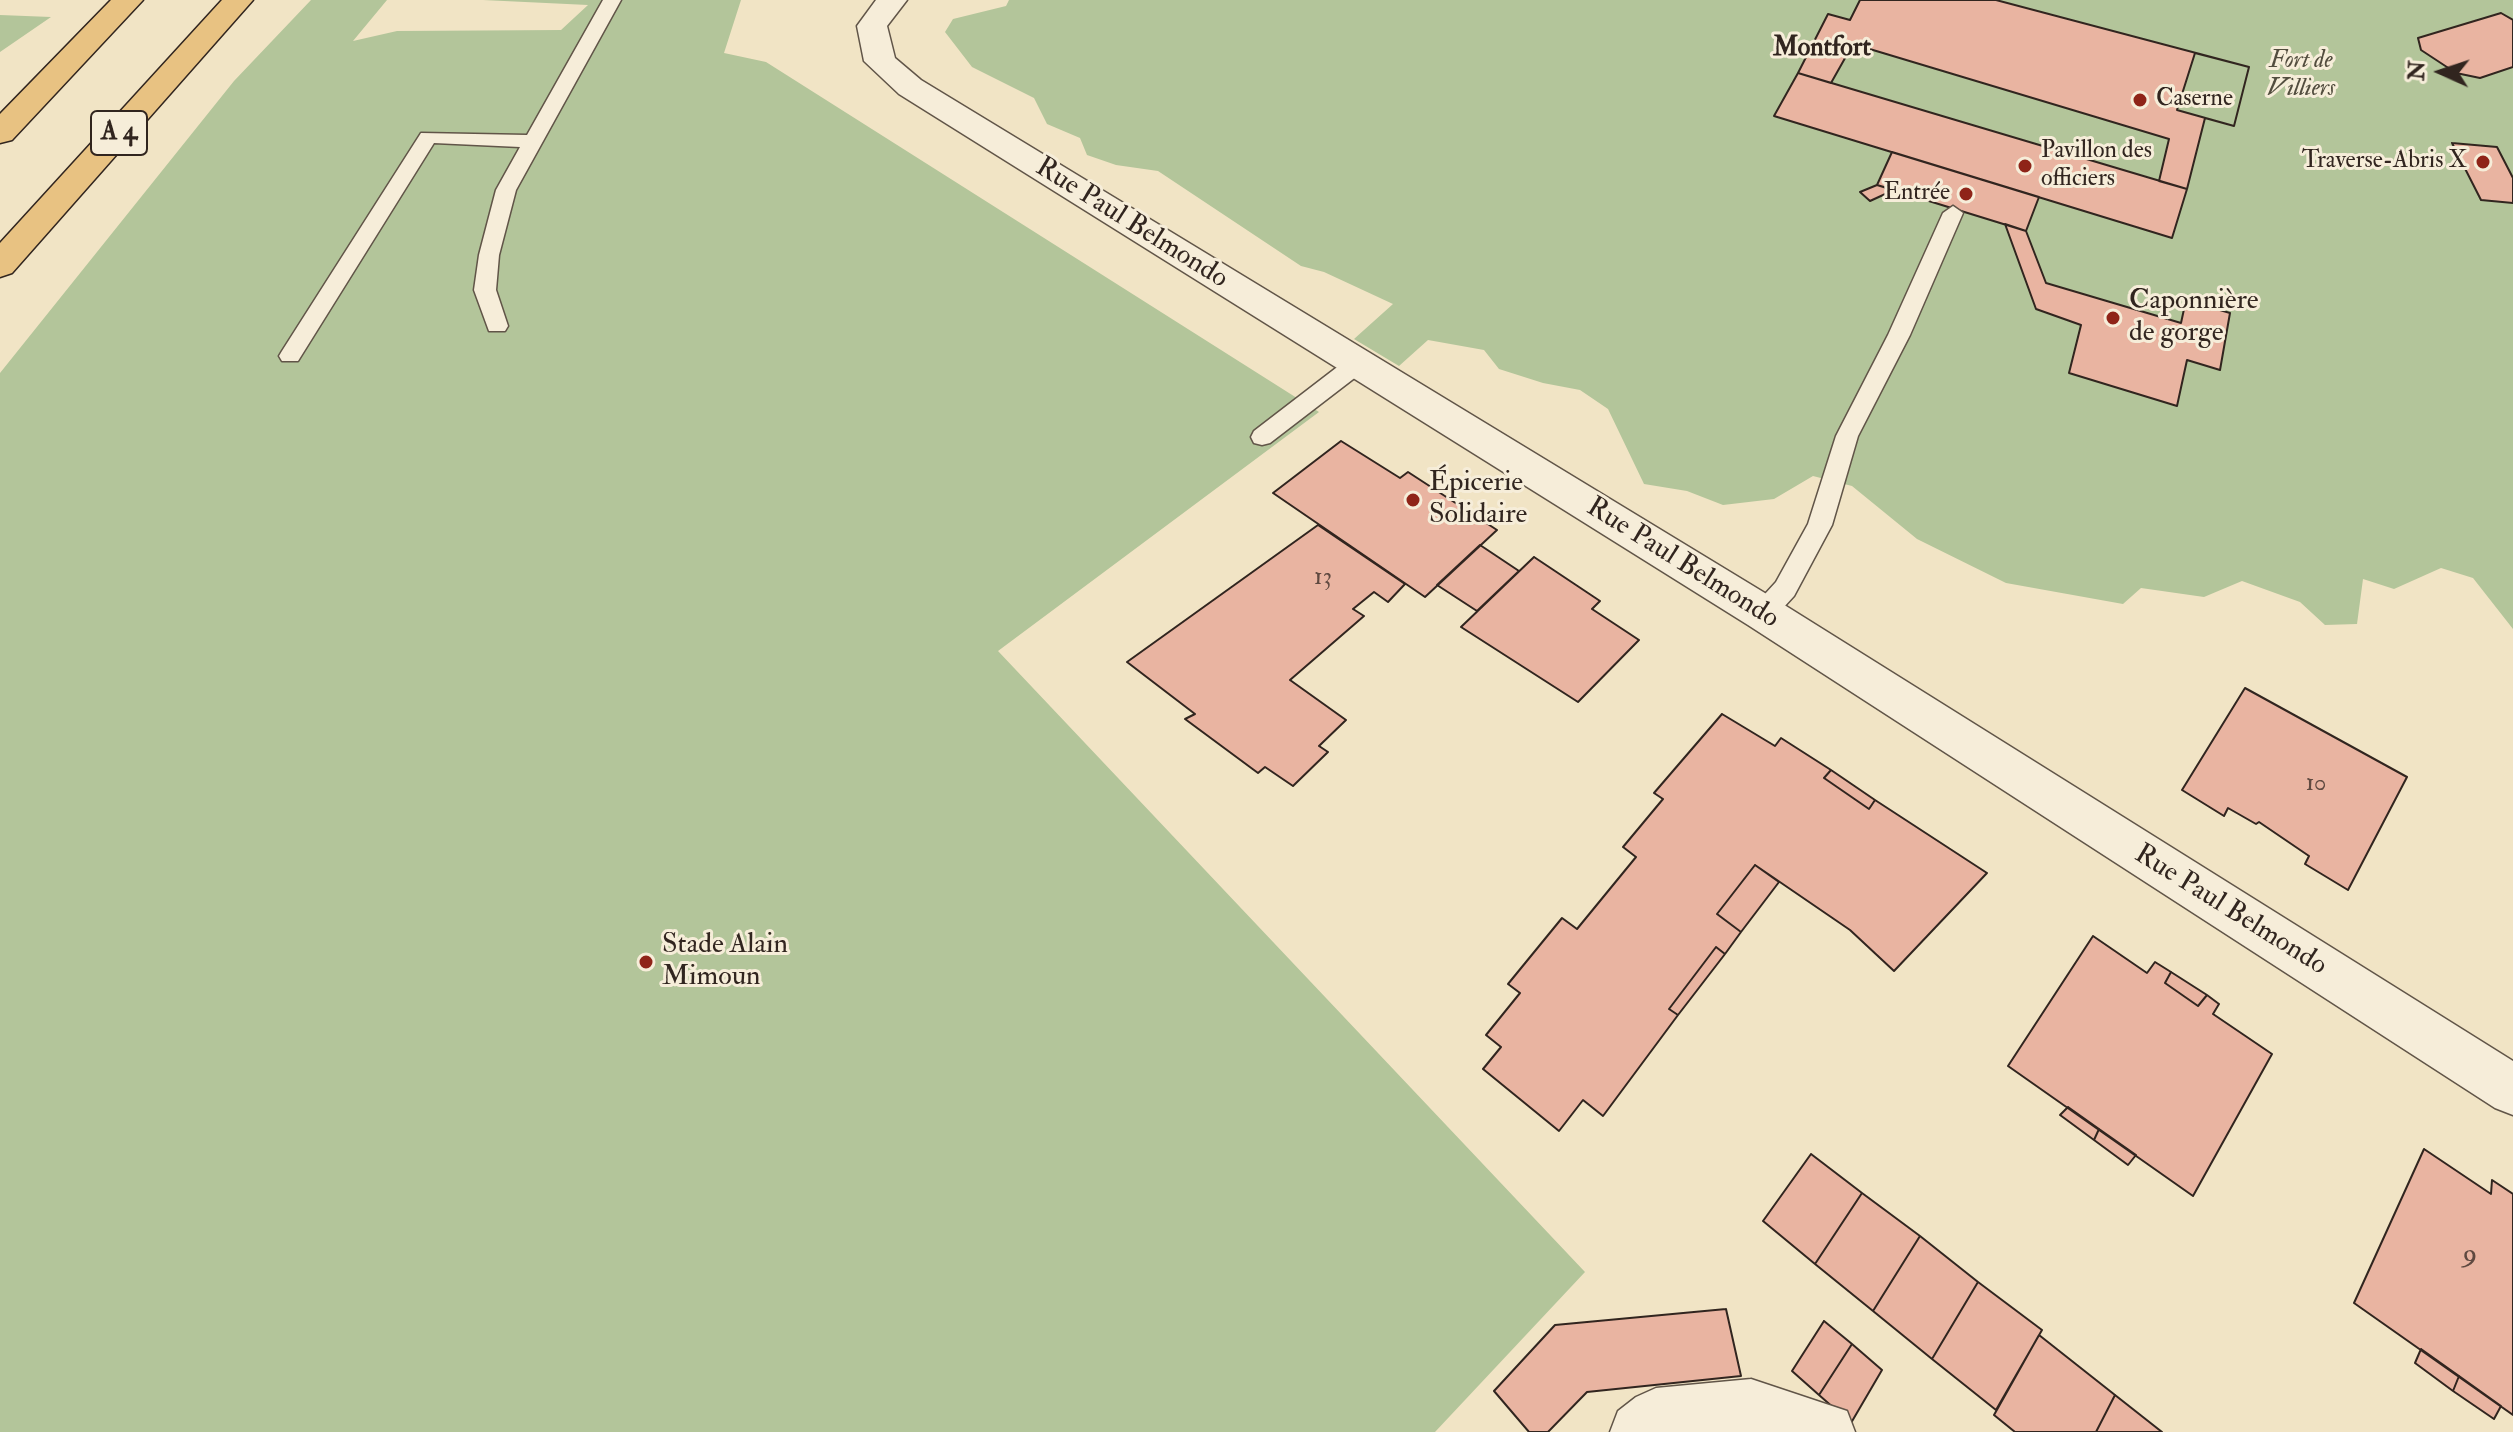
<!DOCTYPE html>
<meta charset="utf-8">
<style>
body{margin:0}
#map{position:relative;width:2513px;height:1432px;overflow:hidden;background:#f1e4c5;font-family:"IM FELL Double Pica",serif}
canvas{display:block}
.north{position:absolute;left:2401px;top:32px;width:80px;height:80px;-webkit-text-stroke:6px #f6edd9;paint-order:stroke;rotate:273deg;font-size:22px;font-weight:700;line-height:32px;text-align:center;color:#31251f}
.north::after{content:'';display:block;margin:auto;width:28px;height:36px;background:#31251f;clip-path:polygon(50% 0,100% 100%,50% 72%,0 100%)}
</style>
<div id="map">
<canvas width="2513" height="1432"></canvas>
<div class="north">N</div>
</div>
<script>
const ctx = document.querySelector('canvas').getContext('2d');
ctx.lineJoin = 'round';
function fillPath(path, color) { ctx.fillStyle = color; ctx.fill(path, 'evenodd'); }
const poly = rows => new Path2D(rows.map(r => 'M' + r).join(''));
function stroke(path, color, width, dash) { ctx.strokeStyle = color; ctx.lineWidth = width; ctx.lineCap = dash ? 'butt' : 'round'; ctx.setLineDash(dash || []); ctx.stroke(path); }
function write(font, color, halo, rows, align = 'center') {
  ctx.font = font + ' "IM FELL Double Pica",serif'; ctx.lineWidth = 6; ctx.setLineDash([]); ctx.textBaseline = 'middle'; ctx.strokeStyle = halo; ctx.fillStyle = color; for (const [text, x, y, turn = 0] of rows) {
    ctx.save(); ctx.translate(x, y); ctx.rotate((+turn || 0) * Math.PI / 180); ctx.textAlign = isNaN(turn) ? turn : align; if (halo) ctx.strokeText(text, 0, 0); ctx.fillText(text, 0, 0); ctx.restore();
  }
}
const green = poly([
 [311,0,387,0,353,41,397,31,561,30,588,5,483,0,741,0,724,53,766,62,1319,412,998,651,1585,1272,1435,1432,0,1432,0,373,234,81],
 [1009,0,2513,0,2513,629,2473,578,2441,568,2394,589,2363,579,2357,624,2325,625,2300,602,2242,581,2204,597,2141,588,2123,604,2006,583,1917,539,1852,486,1813,476,1774,499,1723,505,1687,491,1644,484,1608,409,1580,390,1543,383,1499,369,1484,350,1428,340,1399,366,1354,339,1393,304,1324,272,1301,266,1158,171,1116,165,1087,155,1080,138,1047,124,1034,98,972,67,945,32,953,19,1006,6],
 [0,15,51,17,0,52]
]);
const building = poly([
 [1860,0,1996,0,2249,67,2234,126,2205,118,2187,189,2159,181,2169,139,1853,44,1831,83,1798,73,1828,14,1850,20,1860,0],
 [2501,13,2513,20,2513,67,2480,78,2456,73,2421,50,2418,38,2501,13],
 [2195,53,2249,67,2234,126,2177,110,2195,53],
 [1798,73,2187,189,2172,238,1774,116,1798,73],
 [2452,143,2497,147,2513,178,2513,203,2481,200,2452,143],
 [1892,152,2039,197,2026,231,1877,185,1892,152],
 [1877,185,1894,190,1870,201,1860,192,1877,185],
 [2005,224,2026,231,2046,283,2181,323,2186,300,2230,313,2220,370,2187,360,2177,406,2069,373,2081,325,2036,309,2005,224],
 [1341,441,1400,478,1408,472,1497,530,1425,597,1273,493,1341,441],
 [1318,525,1405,584,1388,602,1374,592,1353,609,1364,616,1290,680,1346,720,1319,746,1328,752,1293,786,1265,767,1258,773,1185,719,1195,714,1127,662,1318,525],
 [1480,545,1519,571,1477,611,1437,585,1480,545],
 [1534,557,1600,601,1592,609,1639,640,1578,702,1461,627,1534,557],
 [2245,688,2407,777,2348,890,2305,864,2309,856,2259,822,2256,824,2228,808,2224,816,2182,790,2245,688],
 [1722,714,1775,746,1781,738,1831,770,1824,778,1869,809,1875,800,1987,873,1894,971,1850,930,1755,865,1717,914,1741,932,1725,954,1716,947,1669,1009,1678,1015,1603,1116,1583,1100,1559,1131,1483,1069,1501,1047,1486,1035,1520,993,1508,984,1562,918,1577,929,1636,857,1623,847,1663,799,1654,793,1722,714],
 [1831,770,1875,800,1869,809,1824,778,1831,770],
 [1755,865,1779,882,1741,932,1717,914,1755,865],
 [2093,936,2147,973,2155,962,2171,972,2165,983,2198,1006,2207,995,2219,1004,2213,1014,2272,1054,2193,1196,2008,1066,2093,936],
 [1716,947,1725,954,1678,1015,1669,1009,1716,947],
 [2171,972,2207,995,2198,1006,2165,983,2171,972],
 [2068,1107,2099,1129,2094,1140,2060,1115,2068,1107],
 [2099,1129,2136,1155,2128,1165,2094,1140,2099,1129],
 [2424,1149,2491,1194,2492,1180,2513,1194,2513,1415,2354,1303,2424,1149],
 [1811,1154,1862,1193,1815,1264,1763,1221,1811,1154],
 [1862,1193,1920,1236,1873,1311,1815,1264,1862,1193],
 [1920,1236,1978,1282,1932,1359,1873,1311,1920,1236],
 [1978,1282,2042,1330,1996,1410,1932,1359,1978,1282],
 [1726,1309,1741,1376,1587,1392,1548,1432,1529,1432,1494,1391,1555,1325,1726,1309],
 [1824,1321,1852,1344,1819,1395,1792,1371,1824,1321],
 [2039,1335,2115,1395,2096,1432,2015,1432,1994,1415,2039,1335],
 [1852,1344,1882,1370,1851,1423,1819,1395,1852,1344],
 [2421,1349,2459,1376,2453,1391,2415,1363,2421,1349],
 [2459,1376,2501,1406,2494,1419,2453,1391,2459,1376],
 [2115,1395,2162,1432,2096,1432,2115,1395]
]);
const service = poly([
 [603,0,621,0,516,190,499,255,496,290,508,326,505,331,489,331,474,290,479,255,496,190,520,147,434,143,298,361,282,361,279,356,282,351,421,133,527,135,603,0],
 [1953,206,1963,213,1910,335,1858,436,1832,525,1794,596,1772,620,1763,623,1754,620,1751,613,1754,606,1776,582,1808,524,1836,436,1888,335,1943,213,1953,206],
 [1357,356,1365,358,1368,364,1365,370,1270,443,1262,445,1254,443,1251,437,1254,431,1349,358,1357,356]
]);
const minor = poly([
 [876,0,907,0,887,26,895,58,921,80,1778,601,2513,1061,2513,1115,2495,1108,1748,625,899,94,864,61,857,26,876,0],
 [1751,1379,1847,1411,1855,1432,1610,1432,1618,1411,1636,1397,1656,1388,1751,1379]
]);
const motorway = poly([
 [111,0,143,0,12,140,0,143,0,114,111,0],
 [222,0,253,0,12,273,0,277,0,243,222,0]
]);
const markers = [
 [2140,100,8,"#8f2418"],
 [2483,162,8,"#8f2418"],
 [2025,166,8,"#8f2418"],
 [1966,194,8,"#8f2418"],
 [2113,318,8,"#8f2418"],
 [1413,500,8,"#8f2418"],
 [646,962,8,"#8f2418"]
];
const farParknames = [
 ["Fort de",2301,62],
 ["Villiers",2301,90]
];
const farPoinames = [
 ["Caserne",2156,100],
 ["Pavillon des",2041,152],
 ["officiers",2041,180],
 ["Traverse-Abris X",2467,162,"right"],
 ["Entrée",1950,194,"right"]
];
const numberNames = [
 ["13",1323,579],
 ["10",2316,785]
];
const farNeighbourhoodnames = [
 ["Montfort",1822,49]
];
const shields = [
 [119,133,56]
];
const shieldNames = [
 ["A 4",119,133]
];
const streetNames = [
 ["Rue Paul Belmondo",1131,224,32],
 ["Rue Paul Belmondo",1682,564,32],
 ["Rue Paul Belmondo",2230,911,32]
];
const poiNames = [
 ["Caponnière",2129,302],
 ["de gorge",2129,334],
 ["Épicerie",1429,484],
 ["Solidaire",1429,516],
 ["Stade Alain",662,946],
 ["Mimoun",662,978]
];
const nearNumbernames = [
 ["9",2470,1256]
];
fillPath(green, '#b3c59a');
fillPath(building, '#e9b4a1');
stroke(building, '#31251f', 2);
stroke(service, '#615548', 3);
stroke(minor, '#615548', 3);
stroke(motorway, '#31251f', 3);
fillPath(service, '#f6edd9');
fillPath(minor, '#f6edd9');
fillPath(motorway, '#e8c282');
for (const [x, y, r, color] of markers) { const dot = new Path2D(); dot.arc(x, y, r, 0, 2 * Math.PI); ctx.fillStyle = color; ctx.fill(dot); stroke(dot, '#f6edd9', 3); }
write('italic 24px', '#524d3e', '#f6edd9', farParknames);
write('24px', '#31251f', '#f6edd9', farPoinames, 'left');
write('24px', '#5f4940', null, numberNames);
write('bold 26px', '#31251f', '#f6edd9', farNeighbourhoodnames);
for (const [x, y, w] of shields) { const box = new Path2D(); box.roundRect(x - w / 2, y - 22, w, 44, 6); ctx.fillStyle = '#f6edd9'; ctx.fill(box); stroke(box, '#31251f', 2); }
write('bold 26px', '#31251f', null, shieldNames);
write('28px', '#31251f', '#f6edd9', streetNames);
write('28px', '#31251f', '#f6edd9', poiNames, 'left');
write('28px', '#5f4940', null, nearNumbernames);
</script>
